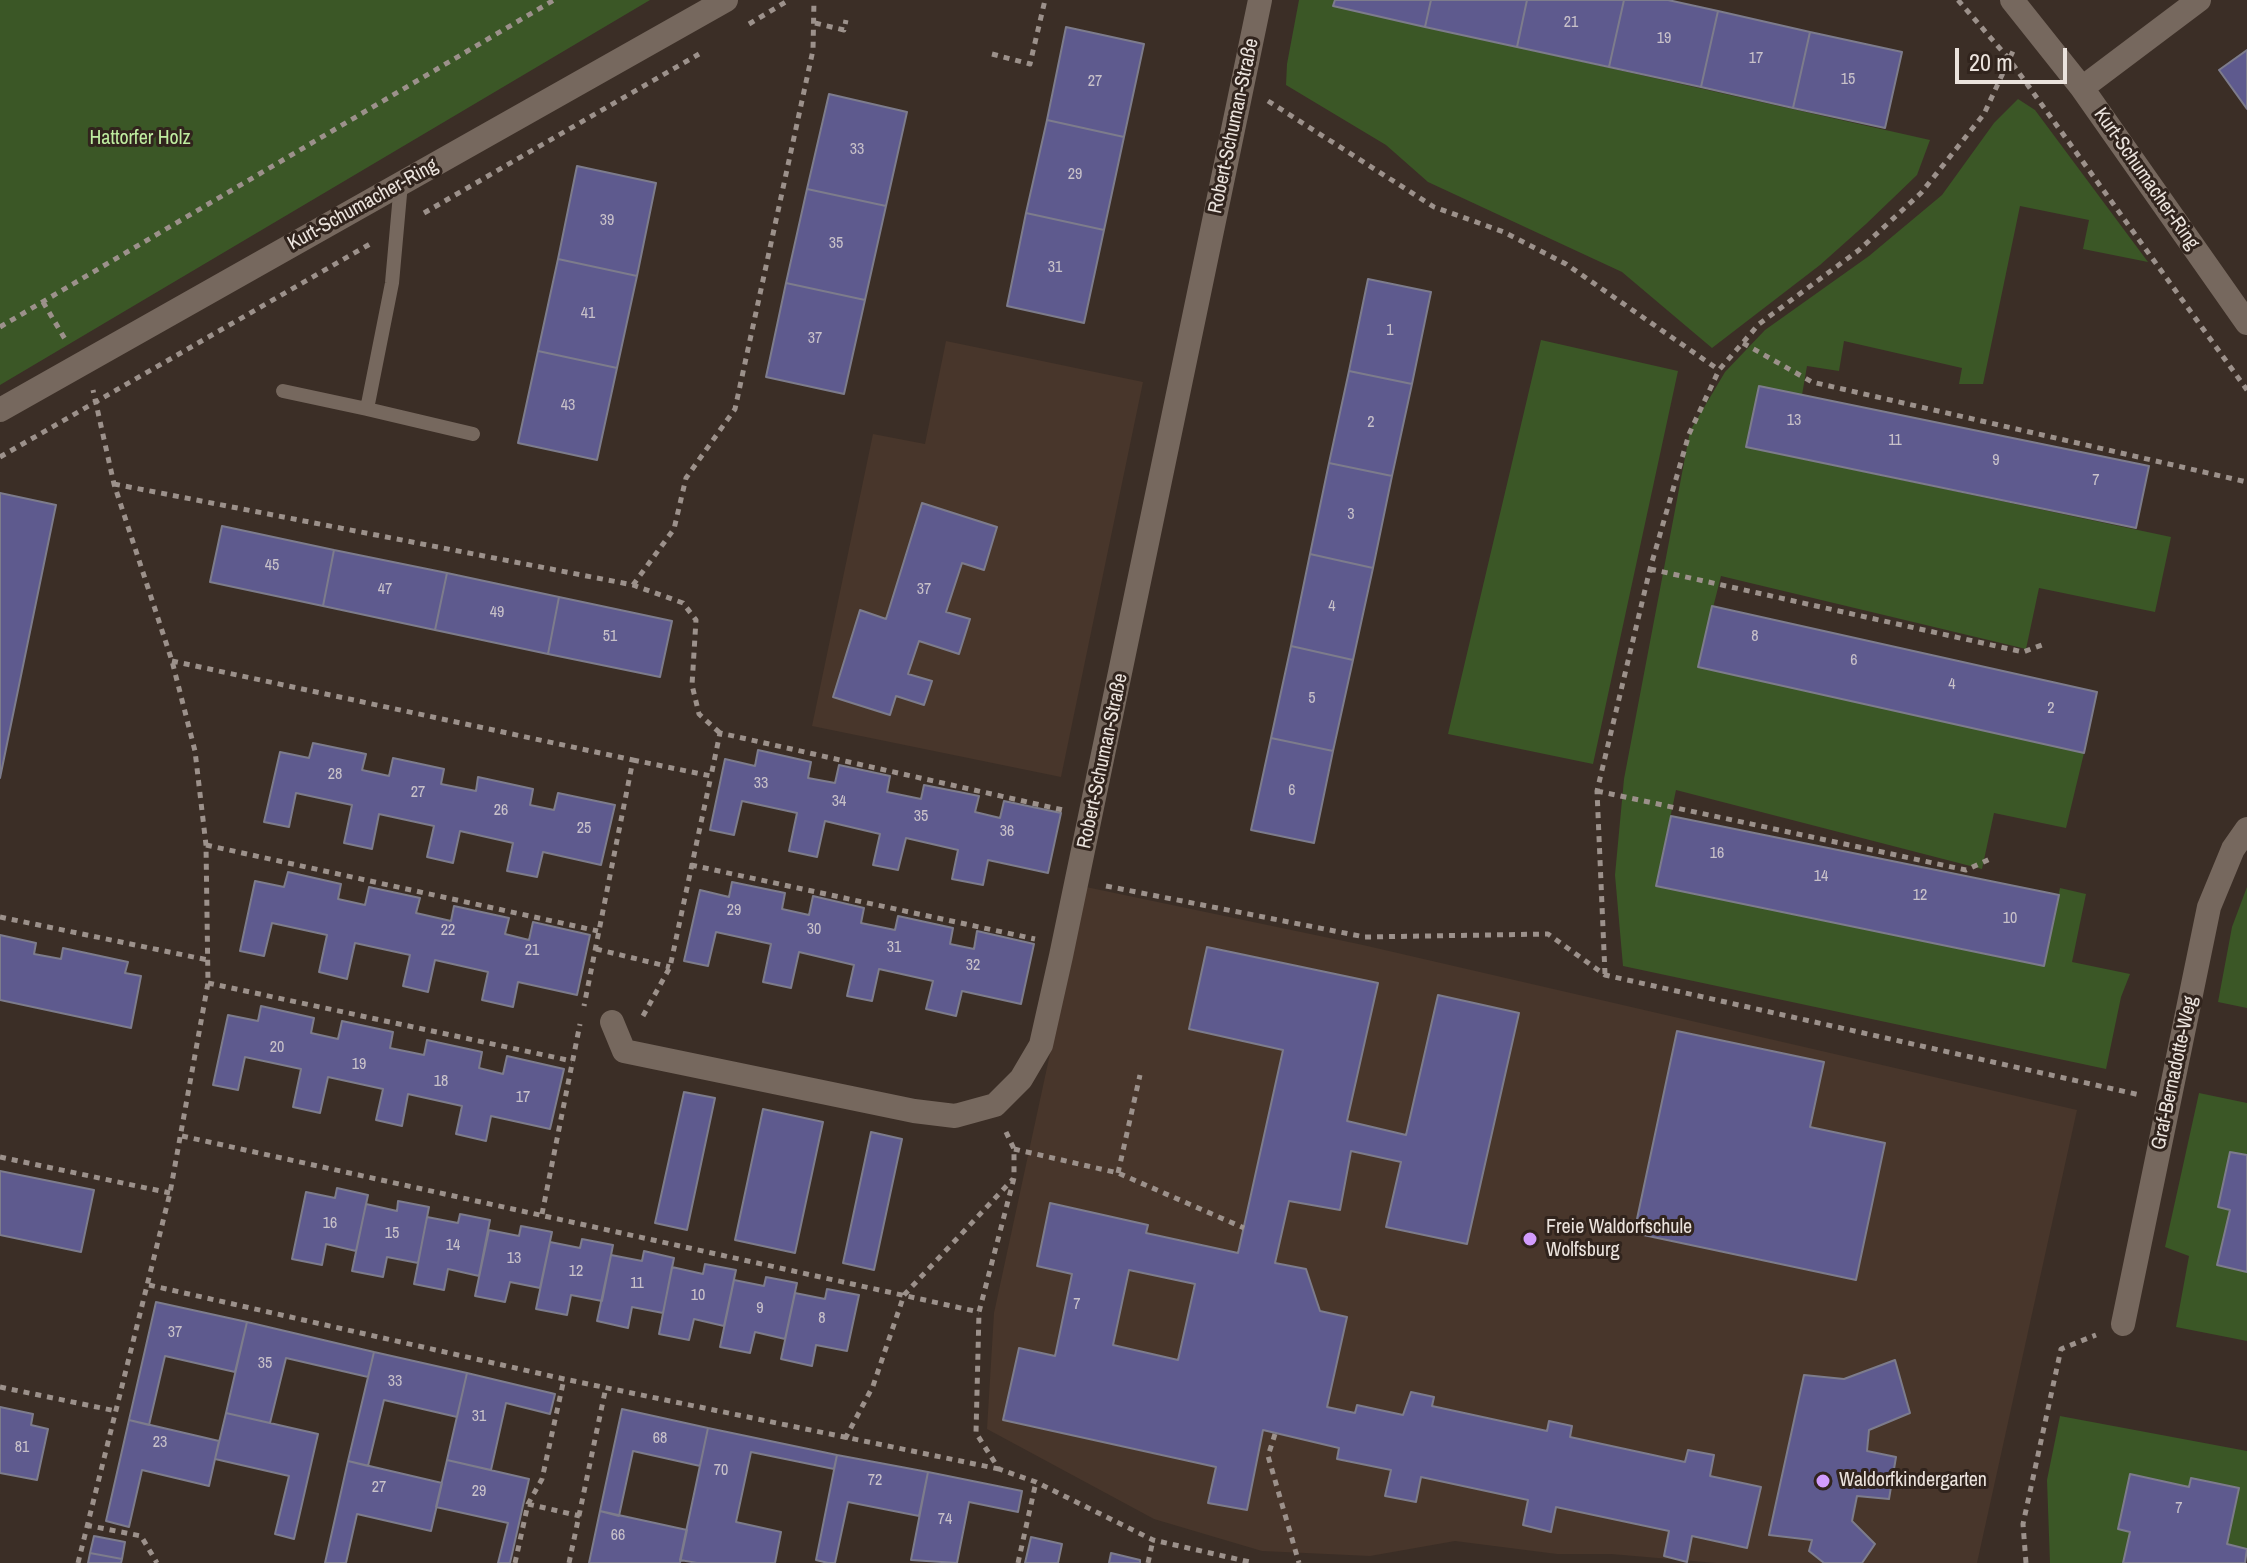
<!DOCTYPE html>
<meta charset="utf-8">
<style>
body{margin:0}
#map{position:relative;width:2247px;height:1563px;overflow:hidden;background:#3b2e26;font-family:"Archivo Narrow",sans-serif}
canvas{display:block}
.scale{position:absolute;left:1955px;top:48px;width:112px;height:36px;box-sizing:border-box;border:4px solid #ebe3dd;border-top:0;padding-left:10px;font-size:24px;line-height:28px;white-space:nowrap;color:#ebe3dd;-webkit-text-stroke:6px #31241d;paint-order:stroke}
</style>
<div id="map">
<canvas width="2247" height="1563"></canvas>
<div class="scale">20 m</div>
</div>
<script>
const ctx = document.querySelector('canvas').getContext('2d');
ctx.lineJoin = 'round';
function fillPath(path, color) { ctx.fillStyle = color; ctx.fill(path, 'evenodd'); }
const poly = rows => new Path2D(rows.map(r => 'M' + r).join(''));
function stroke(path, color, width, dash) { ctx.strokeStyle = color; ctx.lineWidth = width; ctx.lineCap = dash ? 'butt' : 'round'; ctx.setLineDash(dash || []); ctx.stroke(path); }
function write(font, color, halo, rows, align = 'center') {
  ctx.font = font + ' "Archivo Narrow",sans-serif'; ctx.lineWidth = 6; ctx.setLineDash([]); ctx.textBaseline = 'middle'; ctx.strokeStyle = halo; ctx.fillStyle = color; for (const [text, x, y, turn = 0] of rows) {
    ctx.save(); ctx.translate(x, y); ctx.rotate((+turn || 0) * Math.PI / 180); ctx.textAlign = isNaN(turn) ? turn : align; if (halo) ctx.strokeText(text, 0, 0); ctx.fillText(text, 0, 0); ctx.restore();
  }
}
const built = poly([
 [946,341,1143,382,1061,777,812,726,873,434,925,444],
 [1086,887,1363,945,2077,1110,1977,1563,1716,1563,1611,1554,1557,1554,1455,1541,1370,1556,1262,1551,1154,1519,987,1429,994,1313]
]);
const green = poly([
 [0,0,650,0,0,385],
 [1299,0,1335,0,1334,6,1930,140,1917,175,1866,224,1820,265,1712,348,1622,272,1428,182,1386,145,1286,85,1287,64],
 [2018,99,2035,110,2148,262,2083,249,2089,220,2020,206,1983,384,1959,384,1962,368,1844,341,1839,371,1807,366,1802,395,1759,386,1746,447,2171,537,2155,612,2039,588,2026,649,1721,576,1698,667,2084,753,2066,828,1994,813,1982,869,1676,790,1656,886,2044,965,2060,888,2086,894,2072,962,2130,974,2121,997,2106,1069,1623,966,1615,875,1624,779,1690,431,1725,372,1765,330,1869,256,1942,195,1994,123],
 [1541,340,1678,371,1593,764,1448,734],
 [2247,887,2247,1008,2218,1002,2232,927],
 [2199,1093,2247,1103,2247,1155,2230,1152,2230,1210,2217,1264,2247,1272,2247,1341,2176,1327,2189,1256,2165,1247],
 [2060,1416,2247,1451,2247,1549,2227,1544,2238,1488,2192,1478,2189,1487,2131,1474,2118,1529,2130,1532,2123,1563,2050,1563,2047,1480]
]);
const building = poly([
 [1335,0,1431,0,1425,27,1333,6,1335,0],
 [1431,0,1527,0,1517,47,1425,27,1431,0],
 [1527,0,1624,0,1609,67,1517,47,1527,0],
 [1624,0,1668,0,1718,11,1701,87,1609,67,1624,0],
 [1718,11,1810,32,1793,108,1701,87,1718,11],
 [1066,27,1144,44,1124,137,1047,120,1066,27],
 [1810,32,1902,52,1885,128,1793,108,1810,32],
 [2247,50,2247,109,2219,70,2247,50],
 [829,94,907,112,886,206,807,189,829,94],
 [1047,120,1124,137,1104,230,1026,213,1047,120],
 [577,166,656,183,637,276,558,259,577,166],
 [807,189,886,206,865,300,786,283,807,189],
 [1026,213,1104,230,1084,323,1007,306,1026,213],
 [558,259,637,276,617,368,538,351,558,259],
 [1368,279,1431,292,1412,384,1349,371,1368,279],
 [786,283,865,300,844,394,766,377,786,283],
 [538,351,617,368,597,460,518,443,538,351],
 [1349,371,1412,384,1392,476,1329,463,1349,371],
 [1759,386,2149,466,2136,528,1746,447,1759,386],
 [1329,463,1392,476,1373,568,1310,554,1329,463],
 [0,493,56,505,0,778,0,493],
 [922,503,997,527,984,570,962,563,946,612,970,619,959,654,919,641,908,674,932,681,924,705,896,696,890,715,833,697,860,610,886,619,922,503],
 [222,526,334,550,323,606,210,582,222,526],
 [334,550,447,573,435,630,323,606,334,550],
 [1310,554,1373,568,1353,660,1291,646,1310,554],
 [447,573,559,597,548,654,435,630,447,573],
 [559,597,672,621,660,677,548,654,559,597],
 [1712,606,2097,692,2084,753,1698,667,1712,606],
 [1291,646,1353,660,1333,751,1271,738,1291,646],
 [1271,738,1333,751,1314,843,1251,830,1271,738],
 [313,743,366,754,362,770,389,776,393,758,444,769,441,784,476,791,478,777,533,789,530,805,554,810,558,793,615,805,601,865,543,852,537,877,507,871,513,843,460,831,453,863,427,857,434,826,379,814,372,849,344,843,352,805,296,793,289,827,264,822,280,752,309,758,313,743],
 [758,750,811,762,808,778,835,783,839,765,890,776,887,792,921,799,924,785,979,796,975,812,1000,818,1004,801,1061,813,1048,873,988,860,983,885,952,879,958,850,906,838,898,870,873,865,880,834,825,821,817,857,789,851,797,813,742,801,734,835,710,830,725,759,755,766,758,750],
 [1671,816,2059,895,2044,966,1656,886,1671,816],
 [288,872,341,884,338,899,365,905,369,887,420,898,416,913,451,921,454,906,509,918,505,934,529,940,533,922,590,935,577,995,518,982,513,1007,482,1000,488,972,435,960,428,992,403,986,410,955,355,943,347,979,319,972,327,935,272,923,264,956,240,951,255,881,284,887,288,872],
 [732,882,785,893,782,909,809,915,813,896,864,908,861,923,895,930,898,916,953,928,950,944,974,949,977,931,1034,944,1021,1004,962,991,956,1016,926,1009,933,981,879,969,872,1001,847,996,854,965,799,952,791,988,763,982,771,944,716,932,708,966,684,961,700,890,729,897,732,882],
 [0,935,36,943,34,954,61,959,63,948,128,962,125,973,141,976,131,1028,0,1000,0,935],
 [1207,947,1378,983,1347,1121,1406,1135,1438,995,1519,1013,1467,1244,1386,1227,1401,1162,1351,1151,1340,1210,1289,1201,1275,1263,1306,1269,1320,1311,1347,1317,1327,1407,1355,1413,1357,1405,1403,1415,1411,1392,1434,1397,1432,1406,1547,1431,1549,1421,1572,1426,1570,1437,1685,1462,1688,1450,1714,1455,1710,1476,1761,1487,1747,1548,1692,1536,1687,1562,1664,1556,1669,1531,1556,1507,1551,1532,1523,1525,1528,1500,1421,1477,1416,1502,1385,1496,1391,1470,1337,1459,1339,1448,1263,1430,1247,1510,1208,1503,1216,1467,1003,1420,1019,1348,1055,1356,1072,1274,1037,1266,1050,1203,1148,1225,1146,1233,1238,1253,1283,1050,1189,1029,1207,947],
 [1129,1270,1195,1284,1178,1360,1113,1345,1129,1270],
 [261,1006,314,1018,311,1033,338,1039,342,1021,393,1032,390,1048,424,1055,427,1040,482,1052,479,1068,503,1074,507,1056,564,1069,550,1129,491,1116,486,1141,456,1134,462,1106,408,1094,402,1126,376,1120,383,1089,328,1077,320,1113,293,1107,301,1069,245,1057,238,1090,213,1085,228,1015,258,1021,261,1006],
 [1677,1031,1824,1062,1810,1127,1885,1143,1856,1280,1634,1233,1677,1031],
 [684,1092,715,1098,687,1230,655,1223,684,1092],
 [763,1109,823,1122,795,1253,735,1240,763,1109],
 [871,1132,902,1139,874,1270,843,1263,871,1132],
 [2230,1152,2247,1155,2247,1272,2217,1265,2230,1210,2218,1207,2230,1152],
 [0,1171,94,1190,81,1252,0,1235,0,1171],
 [337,1188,368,1195,356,1251,326,1244,322,1265,292,1259,306,1192,335,1198,337,1188],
 [398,1201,429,1207,418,1263,387,1257,383,1277,352,1271,366,1204,397,1211,398,1201],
 [460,1214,490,1220,479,1276,448,1269,444,1290,414,1284,427,1217,458,1223,460,1214],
 [521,1226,552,1232,540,1288,510,1282,505,1302,475,1296,489,1230,519,1236,521,1226],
 [582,1239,613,1245,602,1301,571,1295,567,1315,536,1309,550,1242,580,1248,582,1239],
 [644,1251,674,1258,663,1313,632,1307,628,1328,597,1321,611,1255,642,1261,644,1251],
 [705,1264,736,1270,724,1326,694,1319,689,1340,659,1334,672,1267,703,1274,705,1264],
 [766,1277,797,1283,785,1339,755,1332,750,1353,720,1347,734,1280,764,1286,766,1277],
 [827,1289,859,1295,847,1351,816,1345,812,1366,781,1359,795,1293,825,1299,827,1289],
 [156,1302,247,1322,235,1372,165,1356,149,1425,129,1420,156,1302],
 [247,1322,374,1352,368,1377,286,1358,270,1423,226,1413,247,1322],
 [374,1352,467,1373,457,1417,384,1400,368,1466,348,1461,374,1352],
 [1895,1360,1910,1413,1869,1430,1867,1451,1896,1457,1889,1499,1857,1496,1852,1521,1875,1544,1862,1563,1824,1563,1809,1551,1812,1540,1769,1535,1804,1375,1844,1379,1895,1360],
 [467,1373,555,1394,550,1414,506,1403,491,1470,447,1460,467,1373],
 [0,1407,33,1414,31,1425,48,1429,37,1480,0,1473,0,1407],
 [622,1409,708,1428,700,1466,633,1451,619,1516,600,1511,622,1409],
 [226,1413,318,1434,294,1539,275,1534,289,1476,215,1459,226,1413],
 [129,1420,219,1441,209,1486,142,1470,129,1527,106,1521,129,1420],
 [708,1428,837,1455,834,1469,751,1452,736,1522,781,1532,775,1563,697,1563,680,1560,708,1428],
 [837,1455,928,1472,919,1516,848,1502,835,1563,828,1563,816,1560,837,1455],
 [447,1460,529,1479,510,1563,498,1563,508,1523,436,1507,447,1460],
 [348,1461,442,1483,431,1531,357,1514,346,1563,325,1563,348,1461],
 [928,1472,1022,1491,1018,1512,969,1502,957,1563,911,1560,928,1472],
 [2130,1474,2189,1487,2191,1478,2239,1488,2227,1544,2247,1549,2245,1563,2123,1563,2130,1532,2118,1529,2130,1474],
 [600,1511,687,1530,680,1563,589,1563,600,1511],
 [94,1536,125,1542,122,1559,90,1553,94,1536],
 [1031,1537,1062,1544,1058,1563,1025,1563,1031,1537],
 [90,1553,122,1559,121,1563,88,1563,90,1553],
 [1111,1553,1140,1560,1140,1563,1109,1563,1111,1553]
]);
const path = poly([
 [1958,0,2009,59,2247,390],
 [815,23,844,30,846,20],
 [749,24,789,0],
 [992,54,1030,64,1045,0],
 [1268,101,1434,207,1504,232,1566,264,1719,370],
 [424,213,699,54],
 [43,302,65,339],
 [0,327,554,0],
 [1743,343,1812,382,2247,482],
 [0,457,370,244],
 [114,484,633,585,683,603,696,620,692,685,699,714,720,733],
 [1650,569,2023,652,2042,645],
 [633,585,674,529,686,478,735,409,813,50,814,0],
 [172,661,633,760,584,1006],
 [633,760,711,776,720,733,1063,810],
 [1597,791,1966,870,1992,858],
 [206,845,598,931],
 [691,865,1035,939],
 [1106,886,1365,937,1548,934,1605,975,2140,1095],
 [0,917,208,960],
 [596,949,670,967],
 [1605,974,1597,791,1650,569,1689,434,1719,370,1759,324,1859,250,1921,193,1984,114,2014,49],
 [208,983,572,1061],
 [643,1016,670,967,711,776],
 [1006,1132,1014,1149,1014,1178,979,1312,976,1433,999,1469,1036,1482,1153,1540,1254,1563],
 [182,1136,979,1312],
 [1014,1149,1118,1173,1244,1228],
 [0,1157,170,1193],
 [1118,1173,1140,1075],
 [542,1214,580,1024],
 [149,1285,564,1379,999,1469],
 [0,1387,116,1411],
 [1275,1434,1268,1456,1299,1563],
 [845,1439,873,1386,904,1295,1013,1179],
 [528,1504,580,1516],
 [86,1525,141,1536,157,1563],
 [78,1563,170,1193,208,983,206,845,195,751,172,661,114,484,93,390],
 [515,1563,528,1504,542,1479,564,1379],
 [569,1563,606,1387],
 [1018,1563,1036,1482],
 [1148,1563,1153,1540],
 [2026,1563,2023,1524,2061,1349,2096,1335]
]);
const lane = poly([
 [401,183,392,283,367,409,473,434],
 [283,391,367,409]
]);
const street = poly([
 [2012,0,2082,88,2247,323],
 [2082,88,2199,0],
 [0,410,726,0],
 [612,1022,624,1051,914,1111,955,1116,995,1105,1021,1079,1041,1045,1061,956,1260,0],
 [2123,1324,2209,907,2233,849,2247,829]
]);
const markers = [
 [1530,1239,8,"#d29cfd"],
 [1823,1481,8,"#d29cfd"]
];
const numberNames = [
 ["21",1571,23],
 ["19",1664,39],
 ["17",1756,59],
 ["15",1848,80],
 ["27",1095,82],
 ["33",857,150],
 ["29",1075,175],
 ["39",607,221],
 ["35",836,244],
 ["31",1055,268],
 ["41",588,314],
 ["1",1390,331],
 ["37",815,339],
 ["43",568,406],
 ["13",1794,421],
 ["2",1371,423],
 ["11",1895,441],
 ["9",1996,461],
 ["7",2096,481],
 ["3",1351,515],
 ["45",272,566],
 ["47",385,590],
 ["37",924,590],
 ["4",1332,607],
 ["49",497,613],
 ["51",610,637],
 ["8",1755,637],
 ["6",1854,661],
 ["4",1952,685],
 ["5",1312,699],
 ["2",2051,709],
 ["28",335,775],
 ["33",761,784],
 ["6",1292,791],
 ["27",418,793],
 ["34",839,802],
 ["26",501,811],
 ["35",921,817],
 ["25",584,829],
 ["36",1007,832],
 ["16",1717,854],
 ["14",1821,877],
 ["12",1920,896],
 ["29",734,911],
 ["10",2010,919],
 ["30",814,930],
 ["22",448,931],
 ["31",894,948],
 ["21",532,951],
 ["32",973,966],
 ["20",277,1048],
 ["19",359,1065],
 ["18",441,1082],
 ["17",523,1098],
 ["16",330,1224],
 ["15",392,1234],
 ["14",453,1246],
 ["13",514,1259],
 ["12",576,1272],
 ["11",637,1284],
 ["10",698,1296],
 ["7",1077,1305],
 ["9",760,1309],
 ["8",822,1319],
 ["37",175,1333],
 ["35",265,1364],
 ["33",395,1382],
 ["31",479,1417],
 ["68",660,1439],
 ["23",160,1443],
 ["81",22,1448],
 ["70",721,1471],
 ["72",875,1481],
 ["27",379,1488],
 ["29",479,1492],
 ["7",2179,1509],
 ["74",945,1520],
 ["66",618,1536]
];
const streetNames = [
 ["Robert-Schuman-Straße",1234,126,-78],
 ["Kurt-Schumacher-Ring",2146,179,55],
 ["Kurt-Schumacher-Ring",363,205,-29],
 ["Robert-Schuman-Straße",1103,761,-78],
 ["Graf-Bernadotte-Weg",2175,1073,-78]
];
const parkNames = [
 ["Hattorfer Holz",140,139]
];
const poiNames = [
 ["Freie Waldorfschule",1546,1228],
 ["Wolfsburg",1546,1251],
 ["Waldorfkindergarten",1839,1481]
];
fillPath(built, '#48362b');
fillPath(green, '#3b5726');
fillPath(building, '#5e5a8e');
stroke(building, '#7d7c8c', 2);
stroke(path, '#9c918b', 5, [6, 6]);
stroke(lane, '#76685e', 14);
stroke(street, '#76685e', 24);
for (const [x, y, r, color] of markers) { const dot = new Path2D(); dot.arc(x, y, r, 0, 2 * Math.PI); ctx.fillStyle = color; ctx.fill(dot); stroke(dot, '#31241d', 3); }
write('16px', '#c8c1c9', null, numberNames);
write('20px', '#ebe3dd', '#31241d', streetNames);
write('20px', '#bfeda0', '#31241d', parkNames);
write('20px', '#ebe3dd', '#31241d', poiNames, 'left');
</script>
